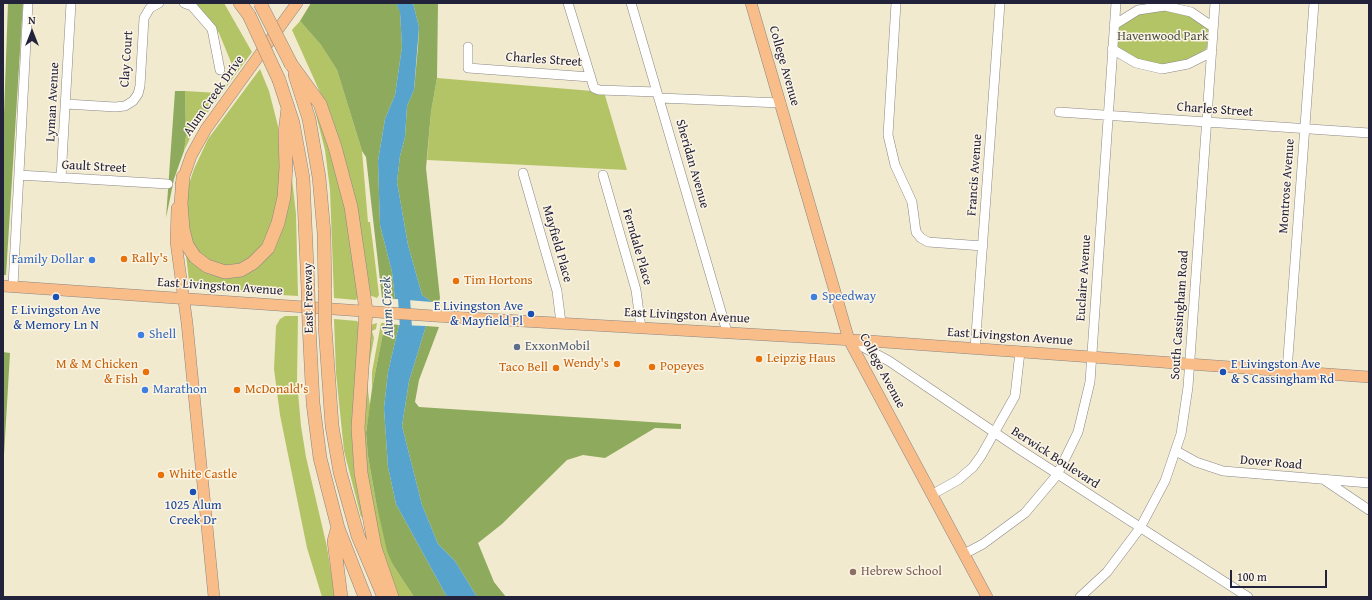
<!DOCTYPE html>
<style>
body{margin:0}
#map{position:relative;width:1372px;height:600px;overflow:hidden;background:#f2eacf;font-family:"Gentium Book Plus",serif}
canvas{display:block}
.frame{position:absolute;inset:0;border:4px solid #22223b;pointer-events:none}
.north{position:absolute;left:12px;top:12px;width:40px;height:40px;-webkit-text-stroke:3px #fcf5e5;paint-order:stroke;rotate:0deg;font-size:11px;font-weight:700;line-height:16px;text-align:center;color:#22223b}
.north::after{content:'';display:block;margin:auto;width:14px;height:18px;background:#22223b;clip-path:polygon(50% 0,100% 100%,50% 72%,0 100%)}
.scale{position:absolute;left:1230px;top:570px;width:97px;height:18px;box-sizing:border-box;border:2px solid #22223b;border-top:0;padding-left:5px;font-size:12px;line-height:14px;white-space:nowrap;color:#22223b;-webkit-text-stroke:3px #fcf5e5;paint-order:stroke}
</style>
<div id="map">
<canvas width="1372" height="600"></canvas>
<div class="frame"></div>
<div class="north">N</div>
<div class="scale">100 m</div>
</div>
<script>
const ctx = document.querySelector('canvas').getContext('2d');
ctx.lineJoin = 'round';
function fillPath(path, color) { ctx.fillStyle = color; ctx.fill(path, 'evenodd'); }
const poly = rows => new Path2D(rows.map(r => 'M' + r).join(''));
function stroke(path, color, width, dash) { ctx.strokeStyle = color; ctx.lineWidth = width; ctx.lineCap = dash ? 'butt' : 'round'; ctx.setLineDash(dash || []); ctx.stroke(path); }
function write(font, color, halo, rows, align = 'center') {
  ctx.font = font + ' "Gentium Book Plus",serif'; ctx.lineWidth = 3; ctx.setLineDash([]); ctx.textBaseline = 'middle'; ctx.strokeStyle = halo; ctx.fillStyle = color; for (const [text, x, y, turn = 0] of rows) {
    ctx.save(); ctx.translate(x, y); ctx.rotate((+turn || 0) * Math.PI / 180); ctx.textAlign = isNaN(turn) ? turn : align; if (halo) ctx.strokeText(text, 0, 0); ctx.fillText(text, 0, 0); ctx.restore();
  }
}
const green = poly([
 [195,3,224,3,252,52,205,116,192,134,184,151,186,136,185,91,218,93,235,72,219,33],
 [1165,9,1190,15,1209,29,1208,46,1206,49,1195,57,1170,65,1145,63,1119,48,1117,45,1118,28,1121,25,1139,14],
 [300,21,321,45,337,70,362,151,368,222,370,222,373,245,379,295,377,298,369,295,323,99,292,30],
 [260,69,269,91,278,126,280,147,279,199,265,244,244,263,226,266,201,258,184,230,188,187,194,169,208,139],
 [437,78,604,92,627,170,427,160,431,112],
 [313,103,343,187,359,294,356,300,334,298,330,190,325,150],
 [291,170,296,214,298,296,200,290,193,287,189,281,186,255,201,267,255,268],
 [285,316,298,316,297,381,301,426,306,457,327,547,335,597,322,597,307,548,280,415,274,369,276,326,280,319],
 [334,319,357,321,359,324,355,414,363,517,361,517,344,451,336,373],
 [377,323,376,329,372,331,374,338,368,371,368,391,370,406,366,433,368,456,376,502,393,565,414,597,398,597,373,522,363,437,370,325],
 [381,323,385,323,372,389,372,372]
]);
const forest = poly([
 [8,3,23,3,6,275,3,275,3,142],
 [311,3,396,3,400,11,402,47,395,95,385,119,378,161,380,225,392,272,395,299,382,298,366,157,362,151,337,70,321,45,300,21],
 [413,3,438,3,437,78,431,112,426,168,440,298,439,302,432,302,422,295,408,245,397,182,400,156,405,137,407,106,414,90,418,47,419,27],
 [175,91,185,91,186,136,184,151,174,179,166,218],
 [385,323,399,325,388,372,384,408,388,467,396,504,447,597,414,597,393,565,387,551,376,502,368,456,366,433,372,389],
 [426,326,439,327,419,380,415,402,419,407,681,424,681,429,655,428,605,458,583,455,567,460,502,524,478,543,494,582,506,597,477,597,455,561,438,544,422,505,402,426,409,381],
 [3,352,10,353,3,472]
]);
const water = poly([
 [396,3,413,3,419,27,414,90,407,106,405,137,400,156,397,182,408,245,422,295,432,302,395,299,392,272,380,225,378,161,385,119,395,95,402,47,400,12],
 [399,325,426,326,409,381,402,426,422,505,438,544,455,561,477,597,447,597,396,504,388,467,384,408,388,372]
]);
const river = poly([
 [403,283,406,328,405,341]
]);
const minor = poly([
 [184,3,192,6,212,29,220,70],
 [568,3,594,88,599,90,657,92],
 [631,3,727,332],
 [896,3,888,135,895,165,912,202,916,232,921,238,928,242,983,246],
 [1114,25,1138,10,1165,6,1191,12,1213,27],
 [468,47,468,68,590,77],
 [1112,49,1136,63,1162,69,1188,64,1212,52],
 [659,98,781,103],
 [66,104,115,107,125,106,133,101,138,94,140,86,144,18,150,8,159,3],
 [1059,112,1369,133],
 [523,173,557,291,561,323],
 [19,175,168,184],
 [603,175,636,290,641,328],
 [61,178,71,3],
 [13,286,28,3],
 [852,341,889,361,1019,449,1248,597],
 [975,349,1000,3],
 [1287,371,1314,3],
 [1176,451,1196,462,1223,471,1369,483],
 [1326,481,1369,510],
 [933,494,958,480,973,467,981,456,1015,396,1020,352],
 [964,554,983,544,1025,513,1057,475,1078,432,1090,382,1116,3],
 [1080,597,1107,572,1140,528,1165,481,1181,434,1188,387,1215,3]
]);
const major = poly([
 [751,3,849,340,987,597],
 [181,185,191,156,206,129,297,3],
 [177,208,176,242,187,323,214,597],
 [3,286,434,316,870,341,1369,377]
]);
const highway = poly([
 [240,3,249,15],
 [291,64,320,104,335,147,351,207,366,310,358,428,361,473,375,548,392,597],
 [295,75,309,119,319,177,324,233,325,290],
 [279,80,293,123,303,178,308,289],
 [183,177,181,203,183,229,187,245,195,257,207,266,225,272,241,270,253,263,268,248,278,223,284,197,286,167,285,133,288,107],
 [309,325,313,403,320,458,338,528,365,597],
 [325,326,332,426,340,472,358,536,383,595],
 [337,530,334,541,341,597]
]);
const highwayBridge = poly([
 [260,3,291,64],
 [249,15,279,80],
 [308,289,309,325],
 [325,290,325,326]
]);
const markers = [
 [124,259,4,"#e8710a"],
 [92,260,4,"#3f7fe0"],
 [456,281,4,"#e8710a"],
 [56,297,4,"#1a4fb4"],
 [814,297,4,"#3f7fe0"],
 [531,314,4,"#1a4fb4"],
 [141,335,4,"#3f7fe0"],
 [517,347,4,"#5c6f8a"],
 [759,359,4,"#e8710a"],
 [617,364,4,"#e8710a"],
 [652,367,4,"#e8710a"],
 [556,368,4,"#e8710a"],
 [146,372,4,"#e8710a"],
 [1223,372,4,"#1a4fb4"],
 [145,390,4,"#3f7fe0"],
 [237,390,4,"#e8710a"],
 [161,475,4,"#e8710a"],
 [193,492,4,"#1a4fb4"],
 [853,572,4,"#8d6e63"]
];
const parkNames = [
 ["Havenwood Park",1163,37]
];
const streetNames = [
 ["Clay Court",127,59,-86],
 ["Charles Street",544,60,4],
 ["College Avenue",784,66,74],
 ["Alum Creek Drive",214,96,-55],
 ["Lyman Avenue",53,102,-87],
 ["Charles Street",1215,110,4],
 ["Sheridan Avenue",692,164,74],
 ["Gault Street",94,167,3],
 ["Francis Avenue",975,175,-86],
 ["Montrose Avenue",1287,186,-86],
 ["Mayfield Place",557,244,74],
 ["Ferndale Place",637,247,74],
 ["Euclaire Avenue",1084,278,-86],
 ["East Livingston Avenue",220,287,4],
 ["East Freeway",309,298,-91],
 ["South Cassingham Road",1180,315,-86],
 ["East Livingston Avenue",687,316,3],
 ["East Livingston Avenue",1010,337,4],
 ["College Avenue",882,371,62],
 ["Berwick Boulevard",1055,458,33],
 ["Dover Road",1271,463,5]
];
const foodNames = [
 ["Rally's",132,259],
 ["Tim Hortons",464,281],
 ["Leipzig Haus",767,359],
 ["Wendy's",609,364,"right"],
 ["M & M Chicken",138,365,"right"],
 ["& Fish",138,380,"right"],
 ["Popeyes",660,367],
 ["Taco Bell",548,368,"right"],
 ["McDonald's",245,390],
 ["White Castle",169,475]
];
const shopNames = [
 ["Family Dollar",84,260,"right"],
 ["Speedway",822,297],
 ["Shell",149,335],
 ["Marathon",153,390]
];
const transitNames = [
 ["E Livingston Ave",523,307,"right"],
 ["& Mayfield Pl",523,322,"right"],
 ["E Livingston Ave",56,311],
 ["& Memory Ln N",56,326],
 ["E Livingston Ave",1231,365,"left"],
 ["& S Cassingham Rd",1231,380,"left"],
 ["1025 Alum",193,506],
 ["Creek Dr",193,521]
];
const serviceNames = [
 ["ExxonMobil",525,347]
];
const educationNames = [
 ["Hebrew School",861,572]
];
const waterNames = [
 ["Alum Creek",388,307,-93]
];
fillPath(green, '#b3c467');
fillPath(forest, '#8eaa5c');
fillPath(water, '#56a3ce');
stroke(river, '#56a3ce', 12);
stroke(minor, '#8a8685', 10);
stroke(major, '#8a8685', 12);
stroke(highway, '#8a8685', 14);
stroke(minor, '#fff', 9);
stroke(major, '#f8bd89', 11);
stroke(highway, '#f8bd89', 13);
stroke(highwayBridge, '#8a8685', 14, []);
stroke(highwayBridge, '#f8bd89', 13);
for (const [x, y, r, color] of markers) { const dot = new Path2D(); dot.arc(x, y, r, 0, 2 * Math.PI); ctx.fillStyle = color; ctx.fill(dot); stroke(dot, '#fcf5e5', 1.5); }
write('13px', '#4e5348', '#fcf5e5', parkNames);
write('13px', '#22223b', '#fcf5e5', streetNames);
write('13px', '#c56008', '#fcf5e5', foodNames, 'left');
write('13px', '#366cbe', '#fcf5e5', shopNames, 'left');
write('13px', '#164399', '#fcf5e5', transitNames);
write('13px', '#4e5e75', '#fcf5e5', serviceNames, 'left');
write('13px', '#785e54', '#fcf5e5', educationNames, 'left');
write('italic 14px', '#375676', '#fcf5e5', waterNames);
</script>
